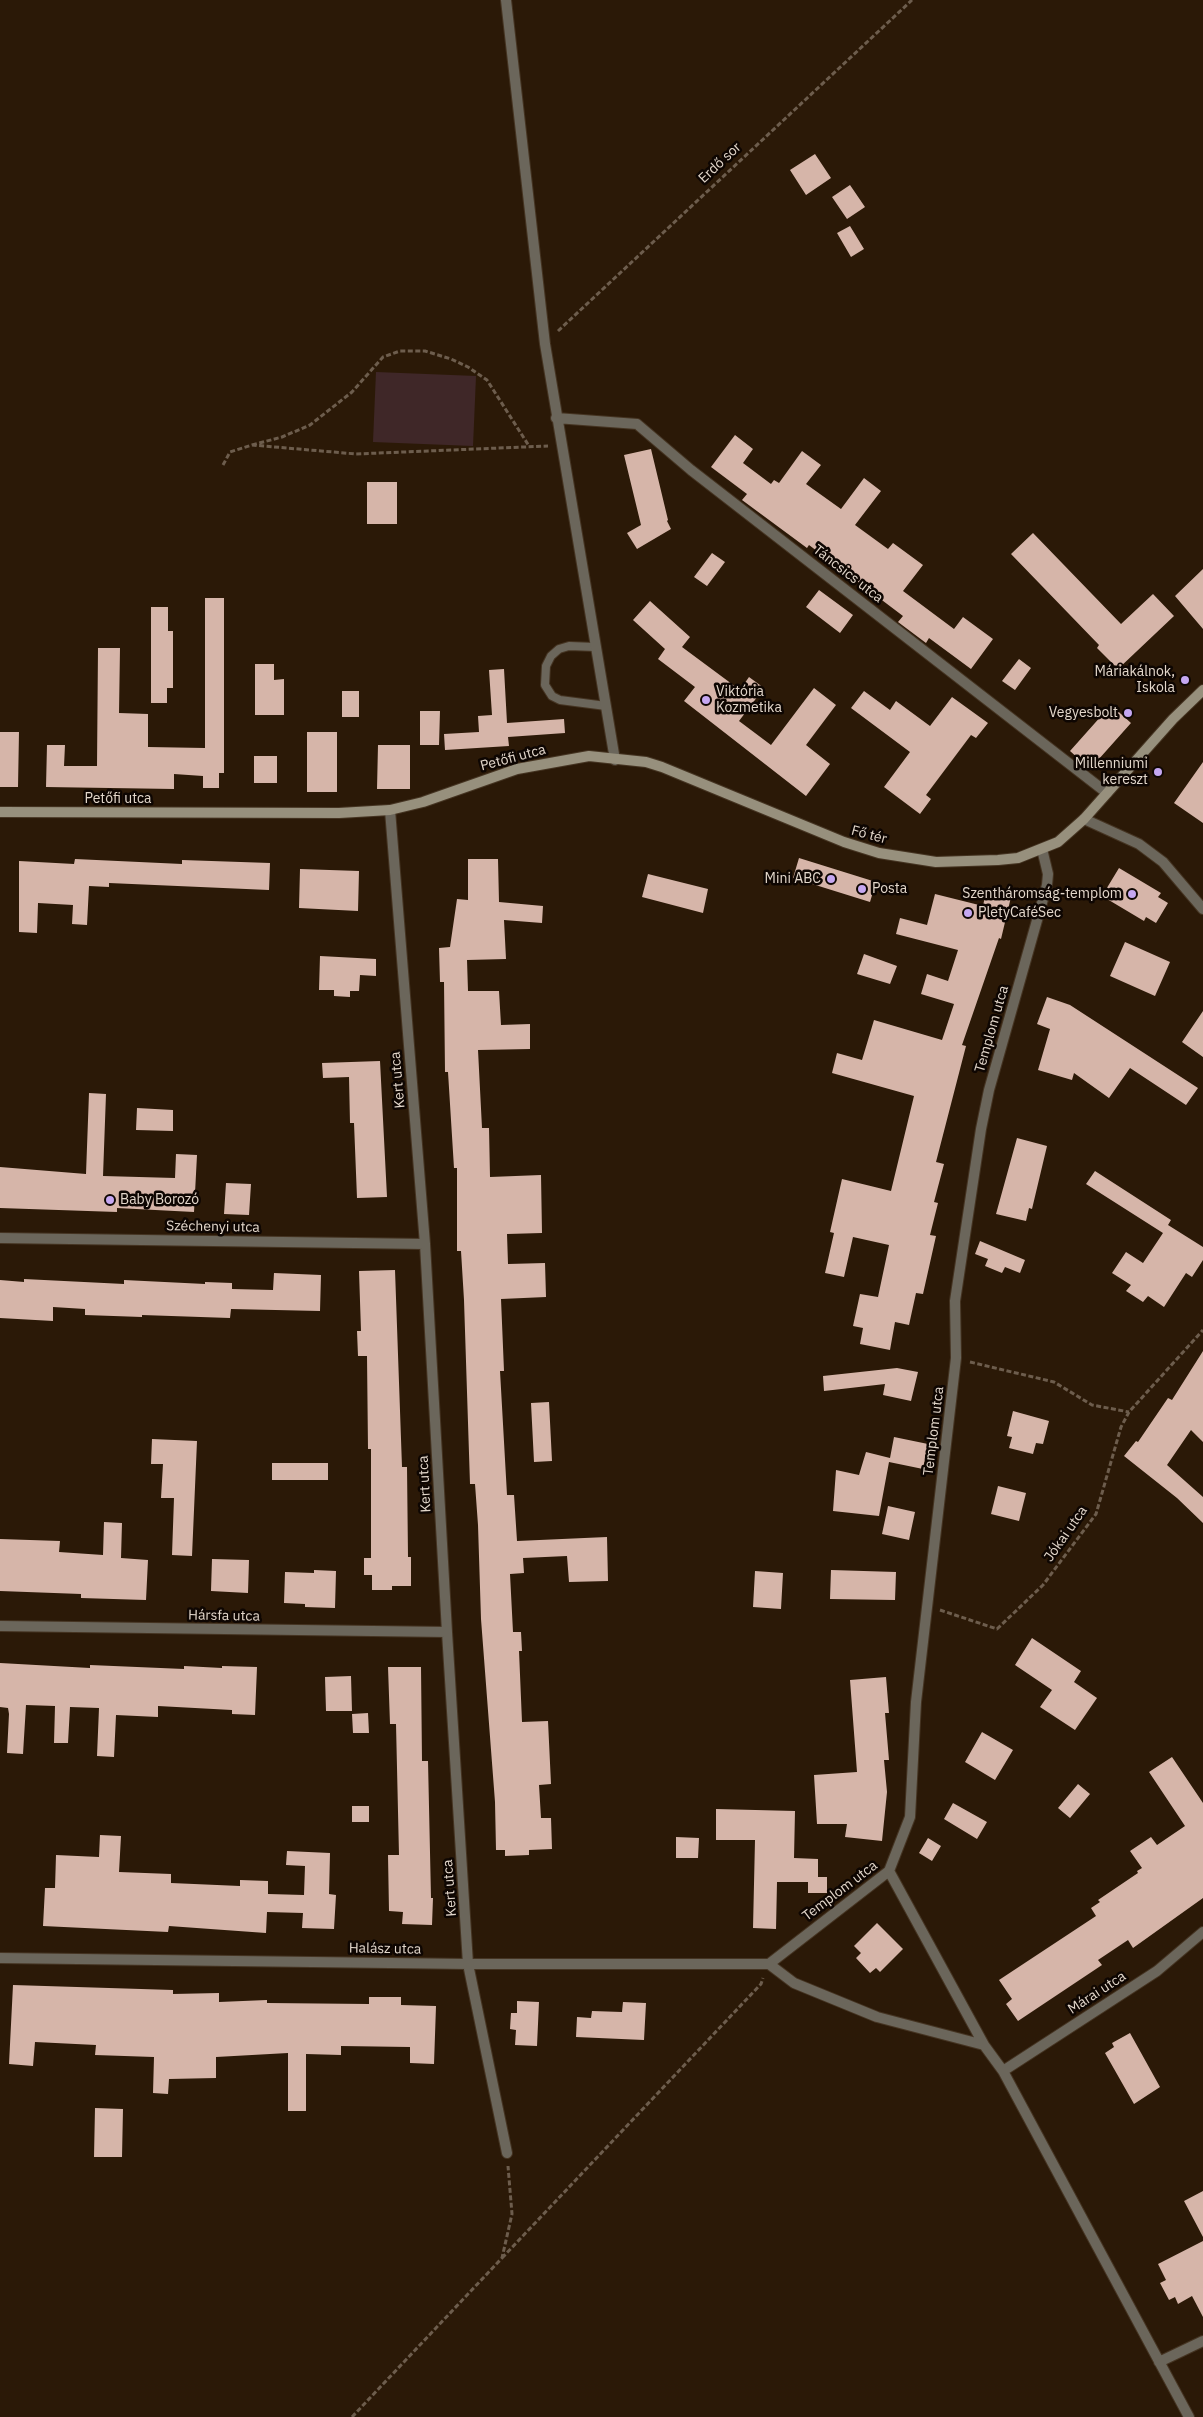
<!DOCTYPE html>
<meta charset="utf-8">
<style>
body{margin:0}
canvas{display:block;background:#2b1907}
</style>
<canvas width="1203" height="2417"></canvas>
<script>
const ctx = document.querySelector('canvas').getContext('2d');
ctx.lineJoin = 'round';
function fillPath(path, color) { ctx.fillStyle = color; ctx.fill(path, 'evenodd'); }
const poly = rows => new Path2D(rows.map(r => 'M' + r).join(''));
function stroke(path, color, width, dash) { ctx.strokeStyle = color; ctx.lineWidth = width; ctx.lineCap = dash ? 'butt' : 'round'; ctx.setLineDash(dash || []); ctx.stroke(path); }
function write(font, color, halo, rows, align = 'center') {
  ctx.font = font + ' "IBM Plex Sans",sans-serif'; ctx.lineWidth = 5; ctx.setLineDash([]); ctx.textBaseline = 'middle'; ctx.strokeStyle = halo; ctx.fillStyle = color; for (const [text, x, y, turn = 0] of rows) {
    ctx.save(); ctx.translate(x, y); ctx.rotate((+turn || 0) * Math.PI / 180); ctx.textAlign = isNaN(turn) ? turn : align; if (halo) ctx.strokeText(text, 0, 0); ctx.fillText(text, 0, 0); ctx.restore();
  }
}
const green = poly([
 [376,372,476,376,473,446,373,442]
]);
const building = poly([
 [815,154,831,178,806,195,790,170],
 [850,185,865,207,847,219,832,197],
 [850,226,864,249,851,257,837,233],
 [735,435,753,449,743,463,771,484,774,480,779,483,802,451,821,465,806,484,841,509,864,478,881,491,855,525,888,549,893,543,923,565,903,591,954,629,963,617,993,639,971,669,929,638,926,643,898,622,903,616,809,545,807,548,742,500,747,494,711,467],
 [651,449,668,520,667,521,671,529,637,549,627,533,641,525,624,455],
 [367,482,397,482,397,524,367,524],
 [1033,533,1121,624,1153,594,1174,616,1118,669,1097,648,1099,645,1011,554],
 [712,553,725,562,707,586,694,577],
 [1203,569,1203,629,1175,596],
 [819,590,853,615,840,633,806,607],
 [205,598,224,598,224,773,219,773,219,788,203,788,203,776,174,774,174,789,46,787,47,745,65,745,64,766,97,766,98,648,120,648,119,713,148,714,148,747,205,748],
 [650,601,690,637,682,647,740,690,749,677,764,688,739,721,771,745,814,688,836,705,806,745,830,764,806,796,684,701,695,687,658,659,665,649,633,620],
 [151,607,168,607,168,631,173,631,173,688,167,688,167,703,151,703],
 [1019,659,1031,668,1015,690,1002,681],
 [255,664,274,664,274,680,284,679,284,715,255,715],
 [504,669,507,723,564,719,565,733,508,737,509,746,445,750,444,734,479,732,478,716,492,715,489,670],
 [342,691,359,691,359,717,342,717],
 [864,691,890,710,896,701,930,726,952,697,988,723,976,738,971,735,926,795,931,799,920,814,884,787,910,752,851,708],
 [1111,705,1131,723,1090,769,1070,751],
 [420,711,440,711,439,745,420,745],
 [0,732,19,732,18,787,0,787],
 [307,732,337,732,337,792,307,792],
 [378,745,410,745,410,789,377,789],
 [254,756,277,756,277,783,254,783],
 [1203,762,1203,823,1174,803],
 [799,858,876,882,870,902,793,878],
 [75,859,182,864,182,860,270,863,269,890,109,883,109,887,89,886,87,925,72,924,73,905,38,903,37,933,19,932,19,861,74,864],
 [468,859,498,859,499,902,543,906,542,923,504,920,506,959,467,960,468,991,499,991,501,1025,530,1024,530,1049,478,1050,482,1128,489,1128,490,1177,541,1175,542,1233,507,1234,508,1264,545,1263,546,1297,501,1299,504,1371,500,1371,507,1495,514,1495,517,1541,607,1537,608,1581,569,1582,567,1556,523,1558,524,1573,510,1574,513,1632,521,1632,522,1651,519,1651,522,1722,548,1721,551,1784,539,1785,541,1818,551,1818,552,1849,529,1850,529,1855,505,1856,505,1850,496,1850,495,1802,481,1619,478,1525,475,1484,470,1484,464,1300,461,1251,457,1251,457,1168,454,1168,448,1072,445,1072,444,982,440,982,439,948,450,947,457,899,468,900],
 [1119,868,1161,893,1158,897,1168,903,1156,923,1146,917,1144,921,1102,896],
 [300,869,359,871,358,911,299,908],
 [648,874,708,889,703,913,642,897],
 [986,891,1011,897,1001,939,999,938,962,1045,966,1046,936,1162,944,1164,934,1202,938,1203,930,1235,936,1236,923,1294,916,1293,909,1325,895,1322,890,1350,860,1344,863,1328,853,1326,860,1294,878,1297,889,1245,853,1237,844,1277,825,1273,834,1233,830,1232,842,1179,891,1191,914,1096,832,1073,837,1053,862,1060,874,1020,942,1040,954,1004,921,994,927,974,948,981,958,950,896,934,900,918,927,925,935,894,983,906],
 [1125,942,1170,962,1155,996,1110,976],
 [864,954,897,966,890,984,857,974],
 [320,956,376,959,376,976,360,975,359,991,350,991,350,997,334,996,334,990,319,990],
 [1047,997,1070,1005,1198,1088,1186,1105,1130,1068,1109,1098,1074,1073,1072,1080,1038,1070,1050,1029,1037,1024],
 [1203,1011,1203,1057,1182,1042],
 [380,1061,387,1197,357,1198,354,1123,350,1123,349,1077,323,1078,322,1063],
 [89,1093,106,1094,103,1176,175,1178,176,1154,197,1155,194,1212,117,1208,117,1212,0,1208,0,1167,86,1174],
 [137,1108,173,1110,173,1131,136,1130],
 [1017,1138,1047,1146,1032,1209,1029,1208,1026,1221,996,1214],
 [1095,1171,1171,1220,1168,1225,1203,1247,1203,1260,1192,1277,1186,1273,1164,1307,1148,1296,1143,1302,1126,1291,1131,1285,1112,1273,1126,1252,1143,1263,1163,1233,1086,1184],
 [226,1183,251,1184,249,1215,224,1214],
 [980,1241,1025,1260,1020,1273,1005,1267,1002,1273,985,1266,988,1259,975,1254],
 [395,1270,402,1467,407,1467,408,1557,411,1557,411,1586,392,1586,392,1590,372,1590,372,1575,364,1575,364,1558,371,1558,371,1449,368,1449,367,1356,358,1356,357,1331,361,1331,359,1271],
 [274,1273,321,1275,320,1311,231,1309,230,1318,142,1315,142,1317,85,1315,85,1309,53,1307,53,1321,0,1318,0,1280,24,1282,24,1279,124,1284,124,1280,205,1284,205,1282,232,1283,232,1289,273,1290],
 [1203,1351,1203,1442,1191,1430,1167,1465,1203,1497,1203,1523,1177,1498,1124,1456,1136,1441,1138,1442,1168,1398,1172,1400],
 [897,1368,918,1372,911,1401,883,1395,885,1384,824,1391,823,1376],
 [549,1402,552,1461,534,1462,531,1403],
 [1013,1411,1049,1421,1043,1444,1036,1443,1033,1454,1009,1448,1012,1437,1007,1436],
 [894,1437,928,1444,923,1469,889,1462,879,1516,833,1511,836,1470,859,1475,866,1452,890,1458],
 [152,1439,197,1441,192,1556,172,1555,174,1498,161,1498,163,1464,151,1464],
 [272,1463,328,1463,328,1480,272,1480],
 [998,1486,1026,1493,1019,1521,991,1514],
 [888,1506,915,1512,909,1540,882,1534],
 [104,1522,122,1523,121,1558,148,1560,146,1600,81,1598,81,1594,0,1591,0,1539,60,1541,59,1552,103,1555],
 [212,1559,249,1560,248,1593,211,1591],
 [314,1570,336,1571,335,1608,305,1607,305,1604,284,1603,285,1572,314,1573],
 [831,1570,896,1572,895,1600,830,1599],
 [755,1571,783,1573,781,1609,753,1607],
 [1032,1638,1081,1671,1074,1682,1097,1698,1075,1730,1040,1707,1052,1690,1015,1665],
 [0,1663,90,1668,90,1665,184,1669,184,1666,222,1668,222,1666,257,1667,255,1715,232,1714,232,1710,158,1706,158,1717,116,1715,114,1757,97,1756,99,1708,70,1707,68,1743,54,1743,55,1706,26,1705,23,1754,7,1753,9,1714,8,1708,0,1707],
 [388,1667,421,1667,422,1761,428,1761,431,1898,433,1898,432,1925,402,1924,403,1912,389,1911,388,1855,399,1855,396,1724,390,1724],
 [351,1676,352,1711,326,1711,325,1677],
 [886,1677,889,1713,885,1713,889,1760,884,1760,887,1792,882,1841,845,1837,847,1824,817,1824,814,1775,857,1772,850,1680],
 [368,1713,369,1733,353,1733,352,1714],
 [982,1732,1013,1750,995,1780,965,1762],
 [1172,1757,1203,1803,1203,1898,1133,1948,1128,1940,1098,1960,1102,1965,1018,2021,1006,2004,1012,1999,999,1980,1096,1916,1091,1908,1100,1902,1098,1900,1138,1873,1137,1871,1142,1868,1130,1851,1151,1837,1157,1845,1185,1826,1149,1772],
 [1078,1784,1090,1794,1070,1818,1058,1808],
 [953,1803,987,1822,977,1839,944,1819],
 [352,1806,369,1806,369,1822,352,1822],
 [716,1809,795,1811,794,1858,818,1859,818,1877,827,1877,827,1893,808,1893,808,1882,777,1882,776,1929,753,1928,755,1840,716,1840],
 [100,1835,121,1836,119,1872,171,1874,171,1883,240,1886,240,1880,268,1881,268,1894,304,1895,305,1866,286,1865,287,1851,330,1853,329,1894,336,1895,334,1929,302,1928,303,1913,267,1912,266,1933,169,1926,168,1932,43,1926,45,1888,55,1888,56,1855,99,1857],
 [676,1837,699,1838,698,1858,676,1858],
 [928,1838,941,1846,932,1861,919,1853],
 [877,1923,903,1949,880,1972,876,1968,870,1973,856,1958,861,1953,854,1946],
 [13,1985,173,1990,173,1994,219,1993,219,2002,267,2000,267,2003,369,2004,369,1997,401,1997,401,2005,436,2006,434,2064,410,2063,410,2047,341,2046,341,2055,306,2054,306,2111,288,2111,288,2053,216,2057,216,2078,169,2079,168,2094,153,2093,154,2057,95,2055,96,2045,35,2042,33,2066,9,2064],
 [517,2001,539,2002,537,2046,515,2045,516,2030,510,2029,511,2013,517,2013],
 [623,2002,646,2003,644,2040,576,2037,577,2017,591,2018,592,2011,622,2012],
 [1130,2033,1160,2087,1134,2104,1105,2053,1114,2047,1112,2043],
 [95,2108,123,2109,122,2157,94,2157],
 [1203,2191,1203,2237,1184,2201],
 [1203,2241,1203,2317,1192,2296,1178,2304,1175,2297,1169,2300,1160,2283,1166,2280,1158,2264]
]);
const path = poly([
 [558,331,912,0],
 [252,445,282,437,310,425,352,392,383,357,400,351,425,351,451,359,468,367,487,380,529,446],
 [223,465,230,452,252,445,356,454,548,446],
 [970,1362,1054,1382,1092,1405,1129,1412],
 [940,1610,997,1629,1043,1585,1096,1514,1121,1427,1129,1412,1203,1330],
 [502,2258,761,1984,763,1978],
 [352,2417,502,2258,512,2214,508,2166]
]);
const lane = poly([
 [595,647,569,646,559,649,551,656,546,666,545,685,552,696,560,700,606,706]
]);
const street = poly([
 [506,0,545,344,615,760],
 [556,418,637,424,691,470,1107,793],
 [390,810,425,1244,447,1632,468,1964,507,2153],
 [1084,819,1139,844,1163,862,1203,909],
 [0,1238,425,1244],
 [0,1626,447,1632],
 [889,1871,984,2045],
 [0,1958,468,1964,769,1964],
 [769,1964,889,1871,910,1817,916,1702,956,1358,955,1301,981,1129,989,1090,1047,885,1048,874,1042,849],
 [769,1964,794,1983,877,2017,984,2045,1003,2071,1189,2417],
 [1003,2071,1157,1971,1203,1932],
 [1159,2362,1203,2341]
]);
const secondary = poly([
 [0,812,339,813,390,810,423,802,517,769,589,756,646,762,662,767,844,842,879,853,936,862,998,860,1018,858,1058,842,1084,819,1173,719,1203,690]
]);
const markers = [
 [1185,680,5,"#c5a7f1"],
 [706,700,5,"#c5a7f1"],
 [1128,713,5,"#c5a7f1"],
 [1158,772,5,"#c5a7f1"],
 [831,879,5,"#c5a7f1"],
 [862,889,5,"#c5a7f1"],
 [1132,894,5,"#c5a7f1"],
 [968,913,5,"#c5a7f1"],
 [110,1200,5,"#c5a7f1"]
];
const streetNames = [
 ["Erdő sor",720,163,-43],
 ["Táncsics utca",848,574,38],
 ["Petőfi utca",513,758,-15],
 ["Petőfi utca",118,799],
 ["Fő tér",869,835,15],
 ["Templom utca",992,1029,-74],
 ["Kert utca",398,1080,-95],
 ["Széchenyi utca",213,1227,1],
 ["Templom utca",934,1431,-83],
 ["Kert utca",425,1484,-93],
 ["Jókai utca",1066,1534,-55],
 ["Hársfa utca",224,1616,1],
 ["Kert utca",450,1888,-94],
 ["Templom utca",840,1891,-37],
 ["Halász utca",385,1949,1],
 ["Márai utca",1097,1993,-33]
];
const poiNames = [
 ["Máriakálnok,",1175,672],
 ["Iskola",1175,688],
 ["Viktória",716,692,"left"],
 ["Kozmetika",716,708,"left"],
 ["Vegyesbolt",1118,713],
 ["Millenniumi",1148,764],
 ["kereszt",1148,780],
 ["Mini ABC",821,879],
 ["Posta",872,889,"left"],
 ["Szentháromság-templom",1122,894],
 ["PletyCaféSec",978,913,"left"],
 ["Baby Borozó",120,1200,"left"]
];
fillPath(green, '#3f2728');
fillPath(building, '#d6b5a9');
stroke(lane, '#453422', 10);
stroke(street, '#453422', 12);
stroke(secondary, '#453422', 12);
stroke(path, '#6d5d4d', 3, [5, 2.5]);
stroke(lane, '#6b665b', 8);
stroke(street, '#6b665b', 10);
stroke(secondary, '#97907d', 10);
for (const [x, y, r, color] of markers) { const dot = new Path2D(); dot.arc(x, y, r, 0, 2 * Math.PI); ctx.fillStyle = color; ctx.fill(dot); stroke(dot, '#0e0602', 2); }
write('14px', '#e3d7cb', '#0e0602', streetNames);
write('14px', '#e3d7cb', '#0e0602', poiNames, 'right');
</script>
